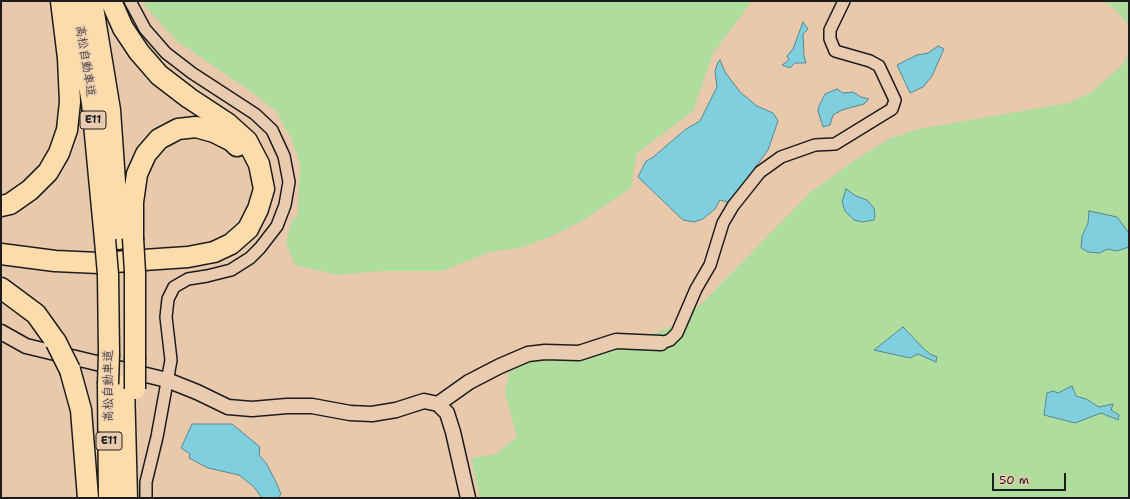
<!DOCTYPE html>
<meta charset="utf-8">
<style>
body{margin:0}
#map{position:relative;width:1130px;height:499px;overflow:hidden;background:#e8c9ab;font-family:"Shantell Sans",sans-serif}
canvas{display:block}
.frame{position:absolute;inset:0;border:2px solid #1c1c1c;pointer-events:none}
.scale{position:absolute;left:992px;top:473px;width:74px;height:18px;box-sizing:border-box;border:2px solid #1c1c1c;border-top:0;padding-left:5px;font-size:12px;line-height:14px;white-space:nowrap;color:#1c1c1c;-webkit-text-stroke:3px #e9ccb0;paint-order:stroke}
</style>
<div id="map">
<canvas width="1130" height="499"></canvas>
<div class="frame"></div>
<div class="scale">50 m</div>
</div>
<script>
const ctx = document.querySelector('canvas').getContext('2d');
ctx.lineJoin = 'round';
function fillPath(path, color) { ctx.fillStyle = color; ctx.fill(path, 'evenodd'); }
const poly = rows => new Path2D(rows.map(r => 'M' + r).join(''));
function stroke(path, color, width, dash) { ctx.strokeStyle = color; ctx.lineWidth = width; ctx.lineCap = dash ? 'butt' : 'round'; ctx.setLineDash(dash || []); ctx.stroke(path); }
function write(font, color, halo, rows, align = 'center') {
  ctx.font = font + ' "Shantell Sans","Klee One",sans-serif'; ctx.lineWidth = 3; ctx.setLineDash([]); ctx.textBaseline = 'middle'; ctx.strokeStyle = halo; ctx.fillStyle = color; for (const [text, x, y, turn = 0] of rows) {
    ctx.save(); ctx.translate(x, y); ctx.rotate((+turn || 0) * Math.PI / 180); ctx.textAlign = isNaN(turn) ? turn : align; if (halo) ctx.strokeText(text, 0, 0); ctx.fillText(text, 0, 0); ctx.restore();
  }
}
const green = poly([
 [143,1,752,1,713,53,693,111,637,153,631,188,582,221,552,236,520,248,490,252,442,271,380,271,338,275,295,265,286,243,292,221,298,215,300,165,292,140,276,111,246,88,177,41,144,5],
 [1102,1,1129,1,1129,30,1127,23,1111,5],
 [1129,53,1129,498,480,498,471,458,496,454,517,437,505,393,509,372,547,353,579,359,677,325,702,303,812,191,855,160,889,139,918,129,1068,103,1092,92,1123,64]
]);
const water = poly([
 [803,22,808,29,803,34,804,56,806,63,795,63,790,68,782,65,789,60,787,56,793,49,803,22],
 [938,46,944,49,932,76,923,87,910,93,897,65,917,55,928,53,938,46],
 [720,60,725,72,740,92,757,106,773,113,778,121,768,150,735,195,727,202,720,200,715,209,703,219,694,222,683,220,638,177,646,161,652,158,686,129,700,121,717,87,715,71,718,62,720,60],
 [837,89,843,93,853,92,861,97,869,99,864,104,842,110,833,115,830,125,823,127,818,111,819,106,825,94,837,89],
 [846,189,856,196,867,200,874,208,875,216,874,220,862,222,854,220,845,211,842,202,846,189],
 [1089,211,1117,217,1129,233,1129,247,1117,251,1108,249,1099,253,1088,252,1081,248,1082,236,1088,223,1089,211],
 [903,327,923,348,930,354,937,357,936,362,918,354,910,358,874,350,903,327],
 [1072,386,1076,396,1086,399,1099,407,1113,404,1111,410,1119,415,1118,420,1101,413,1075,423,1044,415,1047,393,1053,391,1058,393,1072,386],
 [192,424,232,424,260,447,259,455,266,463,276,482,281,494,278,498,262,498,254,487,239,475,208,468,189,458,190,454,181,448,192,424]
]);
const minor = poly([
 [130,1,145,29,166,53,192,73,255,114,272,130,284,156,289,182,285,205,277,226,260,248,250,258,231,270,207,276,188,279,174,287,168,299,166,317,171,360,157,437,146,482,146,498],
 [661,343,670,340,677,333,696,289,710,265,723,223,733,206,760,172,781,157,815,145,835,144,892,109,895,100,879,66,870,61,835,51,830,39,830,30,844,1]
]);
const tertiary = poly([
 [1,332,26,346,167,380,197,392,228,407,252,409,287,406,312,406,350,413,372,414,396,410,424,401,438,404,447,413,453,432,468,498],
 [438,404,469,382,500,366,528,354,545,352,579,353,616,341,661,343]
]);
const motorway = poly([
 [75,1,92,103,105,240],
 [92,1,110,110,119,239],
 [1,206,10,204,30,190,48,172,59,153,67,130,70,102,68,58,61,1],
 [133,238,133,202,137,174,146,154,159,139,178,129,196,127,214,132,232,141,237,146],
 [1,254,55,261,99,263,188,257,214,252,231,244,248,229,258,209,264,189,259,164,247,141,227,123,189,98,159,75,139,52,123,28,111,1],
 [135,273,135,357],
 [108,274,109,354],
 [1,288,36,314,56,342],
 [70,370,81,410,88,498],
 [108,384,109,498],
 [124,385,127,498]
]);
const motorwayBridge = poly([
 [133,238,135,273],
 [105,240,108,274],
 [56,342,70,370],
 [135,357,135,389],
 [108,384,109,354]
]);
const shields = [
 [93,120,26],
 [109,441,26]
];
const shieldNames = [
 ["E11",93,120],
 ["E11",109,441]
];
const streetNames = [
 ["高松自動車道",85,61,81],
 ["高松自動車道",109,386,-90]
];
fillPath(green, '#aedd9d');
fillPath(water, '#80cfde');
stroke(water, '#588790', 1);
stroke(minor, '#1c1c1c', 14);
stroke(tertiary, '#1c1c1c', 17);
stroke(motorway, '#1c1c1c', 23);
stroke(minor, '#e9ccb0', 11);
stroke(tertiary, '#e9ccb0', 14);
stroke(motorway, '#fddcac', 20);
stroke(motorwayBridge, '#1c1c1c', 23, []);
stroke(motorwayBridge, '#fddcac', 20);
for (const [x, y, w] of shields) { const box = new Path2D(); box.roundRect(x - w / 2, y - 9, w, 18, 3); ctx.fillStyle = '#e9ccb0'; ctx.fill(box); stroke(box, '#1c1c1c', 1); }
write('bold 11px', '#1c1c1c', null, shieldNames);
write('12px', '#1c1c1c', '#e9ccb0', streetNames);
</script>
